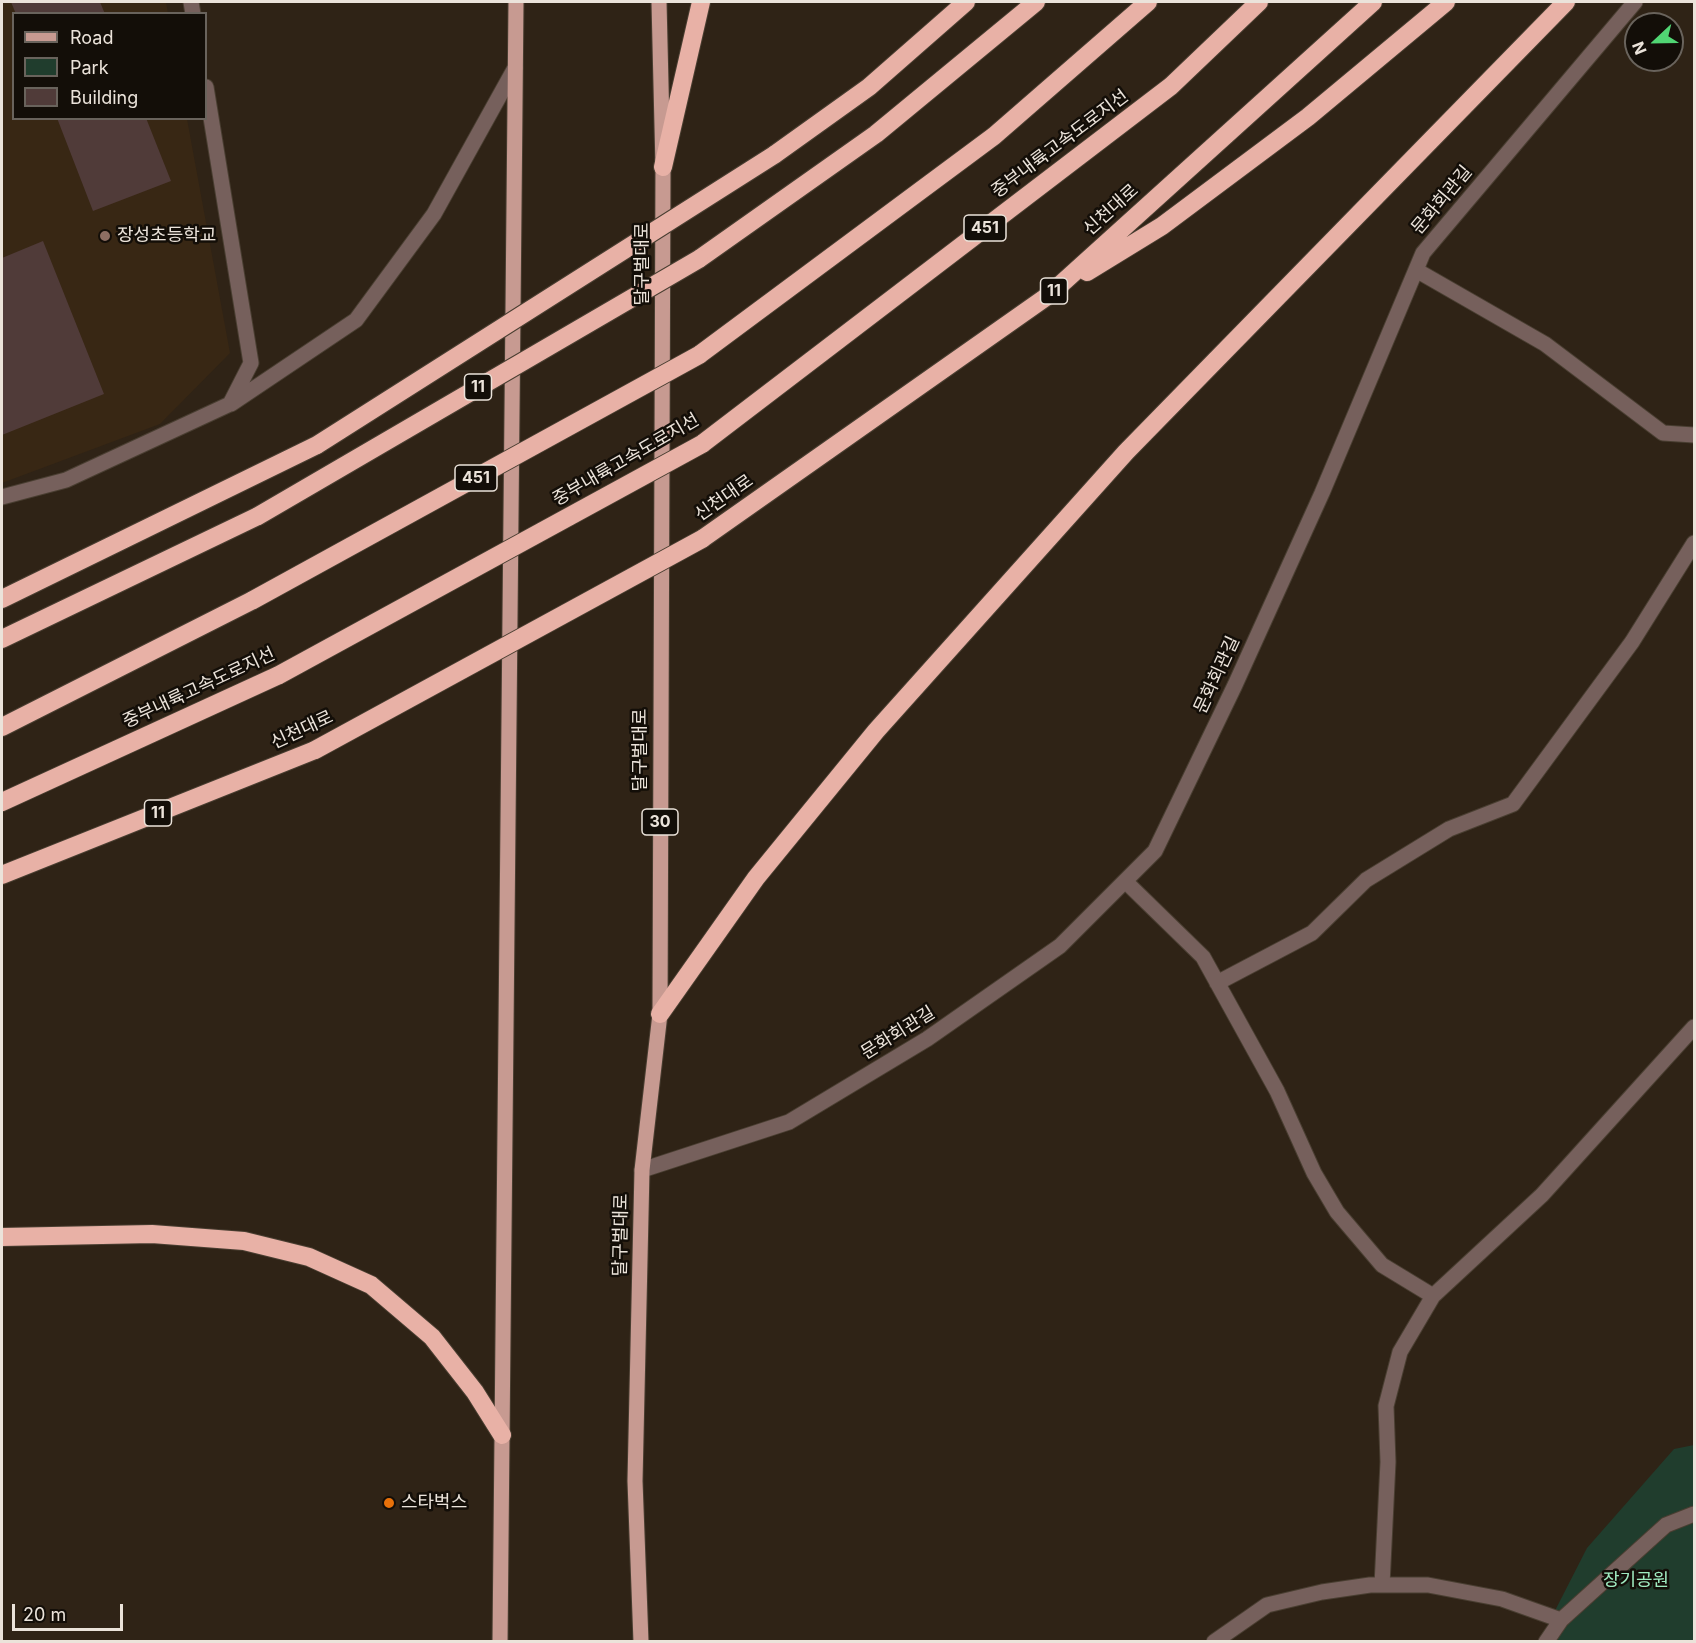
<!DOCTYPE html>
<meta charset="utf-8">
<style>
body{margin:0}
#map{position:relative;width:1696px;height:1643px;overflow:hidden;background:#2f2316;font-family:Inter,sans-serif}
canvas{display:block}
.frame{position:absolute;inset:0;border:3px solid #ebe3da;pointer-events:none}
.legend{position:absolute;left:12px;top:12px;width:195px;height:108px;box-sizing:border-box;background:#130e08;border:2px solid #69635c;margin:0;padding:8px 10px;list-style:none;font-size:18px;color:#ebe3da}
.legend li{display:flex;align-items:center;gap:12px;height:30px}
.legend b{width:30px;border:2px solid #69635c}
.north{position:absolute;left:1624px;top:12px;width:60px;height:60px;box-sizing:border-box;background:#130e08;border:2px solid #69635c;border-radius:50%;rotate:248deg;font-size:16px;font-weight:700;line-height:24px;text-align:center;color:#ebe3da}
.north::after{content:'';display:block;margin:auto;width:21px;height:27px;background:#51d674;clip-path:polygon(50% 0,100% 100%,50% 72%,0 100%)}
.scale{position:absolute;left:12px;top:1604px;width:111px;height:27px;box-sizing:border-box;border:3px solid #ebe3da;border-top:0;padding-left:8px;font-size:18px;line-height:21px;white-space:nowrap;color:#ebe3da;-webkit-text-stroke:4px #130e08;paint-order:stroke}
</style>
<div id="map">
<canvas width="1696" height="1643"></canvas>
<div class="frame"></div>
<ul class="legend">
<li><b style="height:8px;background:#c79a91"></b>Road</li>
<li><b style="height:16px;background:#203d2d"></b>Park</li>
<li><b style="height:16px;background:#503b39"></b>Building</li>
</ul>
<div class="north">N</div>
<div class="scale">20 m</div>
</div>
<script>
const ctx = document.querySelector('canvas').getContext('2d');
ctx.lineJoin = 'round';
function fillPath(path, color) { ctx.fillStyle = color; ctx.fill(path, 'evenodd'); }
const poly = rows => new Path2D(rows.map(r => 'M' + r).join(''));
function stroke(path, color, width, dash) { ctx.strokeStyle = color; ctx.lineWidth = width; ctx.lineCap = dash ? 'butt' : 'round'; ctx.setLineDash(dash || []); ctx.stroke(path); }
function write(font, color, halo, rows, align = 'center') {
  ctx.font = font + ' Inter,"Noto Sans KR",sans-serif'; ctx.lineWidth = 5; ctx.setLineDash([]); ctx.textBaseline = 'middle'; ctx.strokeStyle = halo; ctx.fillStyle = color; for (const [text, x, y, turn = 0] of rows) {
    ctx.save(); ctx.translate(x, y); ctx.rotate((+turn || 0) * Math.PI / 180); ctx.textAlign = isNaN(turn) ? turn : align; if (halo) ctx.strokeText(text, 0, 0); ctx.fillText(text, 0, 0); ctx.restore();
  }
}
const built = poly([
 [2,2,166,2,168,13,14,14,14,118,187,119,230,353,160,424,2,483]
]);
const green = poly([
 [1694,1445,1694,1641,1539,1642,1587,1548,1674,1449]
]);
const building = poly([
 [11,2,100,2,105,14,16,14],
 [57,118,146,118,171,181,93,211],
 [43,241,104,394,2,435,2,258]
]);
const street = poly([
 [191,2,193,14],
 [1416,270,1545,344,1663,433,1694,435],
 [231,404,356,320,434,214,515,68],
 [2,497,66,480,230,404,251,363,206,87],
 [1125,881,1203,957,1277,1091,1314,1173,1337,1212,1382,1265,1433,1296],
 [1217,983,1312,933,1366,880,1449,829,1513,804,1632,642,1694,543],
 [642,1170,789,1122,927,1039,1060,946,1155,851,1235,685,1322,493,1423,253,1635,2],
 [1382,1585,1388,1462,1386,1406,1400,1352,1433,1296,1542,1195,1694,1027],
 [1214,1642,1267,1605,1322,1592,1370,1585,1428,1585,1502,1599,1561,1620],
 [1546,1642,1561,1620,1666,1525,1694,1514]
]);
const primary = poly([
 [500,1642,516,2],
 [641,1642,635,1481,642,1170,660,1014,663,167,659,2]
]);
const highway = poly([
 [774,155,869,87,966,2],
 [663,167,701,2],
 [699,259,876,134,1036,2],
 [1087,272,1162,226,1308,117,1446,2],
 [699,355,994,136,1148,2],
 [702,444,1171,86,1259,2],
 [702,539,1049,295,1373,2],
 [2,599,317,445],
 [2,639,258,516],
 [2,727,253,600],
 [2,802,279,675],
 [2,875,315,750],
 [660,1014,756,878,876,731,1126,452,1566,2],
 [2,1237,152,1234,244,1241,309,1257,371,1285,432,1337,475,1392,502,1435]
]);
const highwayBridge = poly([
 [317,445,774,155],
 [258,516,699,259],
 [253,600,699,355],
 [279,675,702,444],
 [315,750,702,539]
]);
const markers = [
 [105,236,6,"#8d6e63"],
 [389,1503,6,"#e8710a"]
];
const shields = [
 [985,228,42],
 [1054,291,27],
 [478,387,27],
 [476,478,42],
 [158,813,27],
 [660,822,36]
];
const shieldNames = [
 ["451",985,228],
 ["11",1054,291],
 ["11",478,387],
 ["451",476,478],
 ["11",158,813],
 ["30",660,822]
];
const streetNames = [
 ["중부내륙고속도로지선",1060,144,-37],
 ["문화회관길",1442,200,-50],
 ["신천대로",1111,210,-42],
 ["달구벌대로",643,264,-90],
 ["중부내륙고속도로지선",626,460,-30],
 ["신천대로",724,498,-35],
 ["문화회관길",1217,675,-65],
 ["중부내륙고속도로지선",199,688,-25],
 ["신천대로",302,730,-25],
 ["달구벌대로",641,750,-90],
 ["문화회관길",898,1033,-32],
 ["달구벌대로",621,1235,-89]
];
const poiNames = [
 ["장성초등학교",117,236],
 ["스타벅스",401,1503]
];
const parkNames = [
 ["장기공원",1636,1581]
];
fillPath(built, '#382714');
fillPath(green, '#203d2d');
fillPath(building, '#503b39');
stroke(street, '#493e31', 17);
stroke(primary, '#493e31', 17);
stroke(highway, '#493e31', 20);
stroke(street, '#76605c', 15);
stroke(primary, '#c79a91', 15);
stroke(highway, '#e8b1a6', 18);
stroke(highwayBridge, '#493e31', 20, []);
stroke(highwayBridge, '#e8b1a6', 18);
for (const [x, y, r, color] of markers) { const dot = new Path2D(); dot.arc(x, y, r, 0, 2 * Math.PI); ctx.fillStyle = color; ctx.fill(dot); stroke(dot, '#130e08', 2); }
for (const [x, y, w] of shields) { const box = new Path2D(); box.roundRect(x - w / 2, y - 13, w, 26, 4.5); ctx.fillStyle = '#130e08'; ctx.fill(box); stroke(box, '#ebe3da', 1.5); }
write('bold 16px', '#ebe3da', null, shieldNames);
write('18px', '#ebe3da', '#130e08', streetNames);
write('18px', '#ebe3da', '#130e08', poiNames, 'left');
write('18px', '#9febc0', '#130e08', parkNames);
</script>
